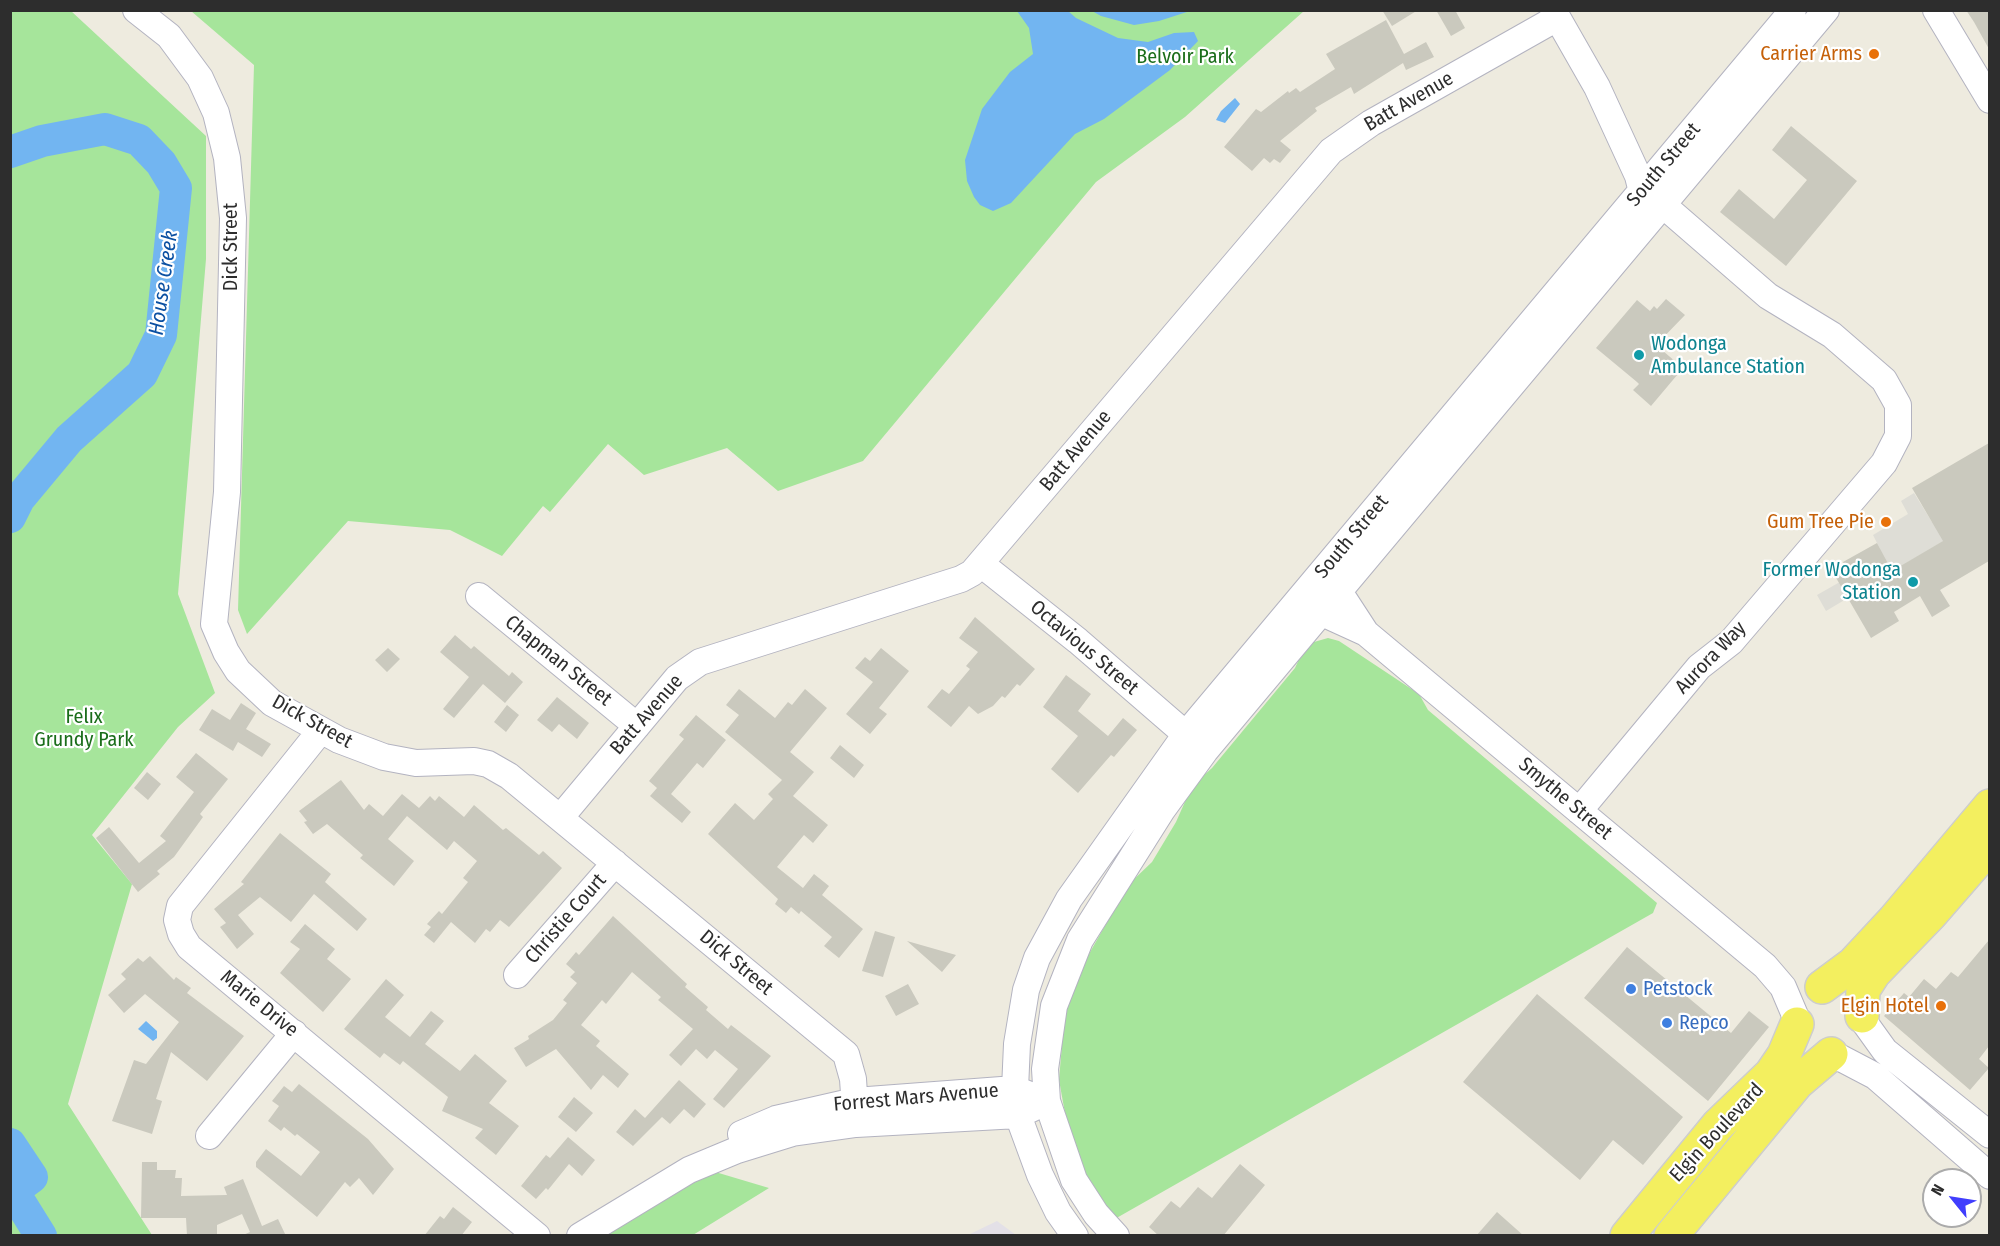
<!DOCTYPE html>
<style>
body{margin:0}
#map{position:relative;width:2000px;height:1246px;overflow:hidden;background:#eeebdf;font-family:"Fira Sans Condensed",sans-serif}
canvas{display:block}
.frame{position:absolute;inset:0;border:12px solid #2d2d2d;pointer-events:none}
.north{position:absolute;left:1922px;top:1168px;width:60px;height:60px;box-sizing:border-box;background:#fff;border:2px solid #ababab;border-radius:50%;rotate:300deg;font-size:16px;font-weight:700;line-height:24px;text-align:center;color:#2d2d2d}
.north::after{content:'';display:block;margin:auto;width:21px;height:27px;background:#413efd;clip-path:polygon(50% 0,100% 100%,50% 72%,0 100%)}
</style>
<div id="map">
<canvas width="2000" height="1246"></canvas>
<div class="frame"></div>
<div class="north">N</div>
</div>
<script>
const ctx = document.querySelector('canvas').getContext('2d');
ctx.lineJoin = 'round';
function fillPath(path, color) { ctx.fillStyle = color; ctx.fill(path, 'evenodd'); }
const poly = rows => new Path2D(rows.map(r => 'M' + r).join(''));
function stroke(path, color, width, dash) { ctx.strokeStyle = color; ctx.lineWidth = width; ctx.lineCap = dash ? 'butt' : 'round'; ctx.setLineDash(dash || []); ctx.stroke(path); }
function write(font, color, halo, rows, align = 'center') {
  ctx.font = font + ' "Fira Sans Condensed",sans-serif'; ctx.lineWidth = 4.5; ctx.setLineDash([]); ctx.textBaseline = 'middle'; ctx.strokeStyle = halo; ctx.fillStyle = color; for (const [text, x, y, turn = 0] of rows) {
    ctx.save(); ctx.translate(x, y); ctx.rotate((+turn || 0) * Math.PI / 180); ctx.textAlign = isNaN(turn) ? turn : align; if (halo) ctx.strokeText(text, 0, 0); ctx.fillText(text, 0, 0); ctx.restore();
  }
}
const industrial = poly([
 [997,1221,1016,1235,968,1235]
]);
const green = poly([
 [10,11,71,11,206,136,206,259,178,594,215,693,178,727,92,835,132,884,68,1104,152,1235,11,1235],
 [191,11,1304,11,1185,117,1096,182,863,461,778,491,727,448,644,475,608,444,550,512,543,506,502,556,450,530,348,521,247,634,238,610,254,65],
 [1328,638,1339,641,1419,694,1428,710,1657,903,1653,913,1113,1220,1087,1177,1067,1124,1059,1080,1065,1009,1085,961,1128,885,1152,862,1176,822,1192,786,1212,768,1295,668,1302,653,1314,642],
 [712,1171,769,1188,693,1235,601,1236]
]);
const plaza = poly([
 [1989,489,1989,514,1826,611,1817,595,1868,566,1880,549,1873,535,1908,514,1901,501,1914,493,1932,522]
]);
const water = poly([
 [1017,11,1068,11,1076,18,1118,38,1148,42,1174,33,1194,32,1198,41,1170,70,1104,119,1075,134,1011,203,993,211,980,205,974,197,967,181,965,160,982,109,1010,72,1033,54,1029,28],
 [1092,11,1190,11,1159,21,1134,25,1101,16],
 [1235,98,1240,104,1225,123,1216,120,1221,111],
 [146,1021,157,1031,157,1038,153,1041,138,1029]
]);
const river = poly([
 [10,152,42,141,105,129,139,140,161,163,176,188,161,335,142,374,69,439,19,499,10,517],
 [10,1144,32,1177,13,1191,41,1236]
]);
const building = poly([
 [1382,10,1418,10,1392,26],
 [1436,10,1455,10,1465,28,1451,36],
 [1966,10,1989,10,1989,49,1974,22],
 [1386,20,1404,54,1426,42,1434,57,1406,70,1403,63,1354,94,1351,87,1315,108,1317,111,1280,141,1291,150,1280,163,1274,159,1270,163,1264,158,1252,171,1224,147,1256,109,1261,112,1288,91,1289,93,1296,88,1300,92,1335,69,1326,54],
 [1791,126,1857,181,1786,266,1720,212,1739,189,1774,219,1807,180,1772,150],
 [1666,299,1685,315,1656,345,1683,368,1651,406,1633,390,1639,384,1637,382,1596,348,1637,300,1650,311,1654,306,1657,309],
 [1989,443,1989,561,1940,590,1950,606,1932,617,1920,596,1894,612,1899,621,1871,638,1835,576,1847,569,1843,562,1877,543,1892,571,1943,541,1912,488],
 [975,617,1035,669,1020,686,1017,684,1005,698,1002,696,993,706,978,714,969,706,951,727,927,707,942,689,949,694,970,669,966,666,978,652,959,638],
 [455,635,471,649,474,646,509,676,512,672,523,682,505,703,483,684,454,718,443,709,469,677,440,652],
 [388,648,400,659,387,672,375,660],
 [881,648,909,671,879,708,887,714,870,734,846,714,873,682,855,668,865,657,870,661],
 [1066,675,1091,694,1078,711,1108,736,1123,718,1137,730,1114,757,1111,755,1078,793,1051,769,1078,736,1043,707],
 [739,689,775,718,788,702,792,705,805,689,827,708,790,752,814,772,793,796,828,825,813,843,804,835,777,867,803,888,814,874,829,886,822,895,863,929,839,958,824,946,832,937,801,911,799,914,791,907,786,913,775,904,778,899,708,834,735,803,754,820,773,799,768,794,782,780,725,732,739,715,726,705],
 [557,697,589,723,577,739,559,724,552,732,537,720],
 [241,703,256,713,246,729,271,744,262,757,238,742,233,751,199,730,212,709,230,720],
 [507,705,519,715,506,732,494,722],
 [696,715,726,740,703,768,697,763,671,794,691,812,682,823,650,796,657,788,649,781,684,739,679,735],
 [840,745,864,765,854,778,830,758],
 [196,753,228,779,200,814,203,817,174,857,157,871,160,874,138,892,96,838,109,827,139,863,166,841,160,836,194,792,176,777],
 [147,772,161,784,148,800,134,788],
 [341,780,364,810,369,804,383,816,402,794,419,808,430,796,435,801,439,796,464,817,474,805,503,830,506,828,539,855,543,851,562,868,509,927,500,920,490,932,486,929,475,943,451,922,434,943,424,935,431,927,427,924,439,911,442,914,468,882,463,878,477,861,454,841,447,850,407,816,388,839,414,861,394,886,360,858,363,855,327,824,313,834,304,822,307,821,299,811],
 [280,833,331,874,325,882,367,919,357,931,314,894,291,922,260,897,238,915,254,934,237,949,220,927,226,923,214,909,244,884,241,882],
 [613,916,687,984,685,987,708,1007,706,1010,728,1029,731,1025,771,1056,724,1108,713,1099,738,1069,715,1050,707,1059,696,1049,681,1066,669,1055,693,1029,658,1000,661,997,632,972,606,1004,602,1000,581,1025,600,1041,596,1046,629,1074,618,1088,603,1075,591,1090,556,1049,526,1067,514,1048,529,1039,528,1036,553,1020,567,1003,563,1000,577,983,570,977,575,972,566,964,576,952,579,955],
 [305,924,335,949,327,959,351,979,323,1012,280,973,300,949,290,942],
 [875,931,895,937,883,977,862,971],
 [1989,940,1989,1046,1979,1059,1989,1068,1970,1090,1884,1016,1904,993,1909,997,1924,979,1936,989,1951,972,1958,977],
 [907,941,956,955,942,972],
 [1627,947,1731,1033,1749,1011,1769,1027,1708,1101,1584,998],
 [150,956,174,980,176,977,191,988,187,993,244,1036,207,1081,171,1052,156,1099,162,1101,152,1134,112,1121,134,1060,146,1064,179,1022,145,994,124,1013,108,995,126,979,121,974,138,958,143,962],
 [386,979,404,995,385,1017,410,1037,431,1011,444,1021,425,1044,460,1071,475,1054,507,1081,489,1103,519,1126,496,1155,475,1138,483,1129,442,1111,448,1097,403,1061,400,1065,384,1053,380,1058,344,1029],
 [908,984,919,1004,896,1016,885,996],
 [1537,994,1683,1117,1643,1165,1613,1140,1580,1180,1463,1082],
 [679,1080,706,1104,694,1118,684,1109,670,1124,662,1117,633,1146,616,1132,635,1109,645,1118],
 [299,1084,368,1139,394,1169,373,1195,359,1178,350,1187,345,1182,317,1217,256,1167,256,1162,266,1149,301,1176,320,1152,297,1134,295,1136,284,1127,281,1131,268,1121,279,1106,272,1101,284,1086,292,1092],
 [574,1097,593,1113,576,1132,558,1117],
 [568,1137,595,1160,582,1176,569,1164,548,1190,546,1188,536,1199,521,1186,546,1155,550,1158],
 [142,1162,157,1162,157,1170,176,1170,175,1178,182,1178,181,1196,227,1195,224,1187,243,1179,262,1226,278,1219,286,1236,241,1236,250,1232,242,1214,217,1225,217,1236,187,1236,186,1218,141,1218],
 [1240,1164,1265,1185,1223,1236,1159,1236,1149,1227,1171,1201,1180,1208,1198,1187,1212,1198],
 [453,1207,472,1222,461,1236,424,1236,440,1216,444,1219],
 [1497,1212,1524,1236,1476,1236]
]);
const minor = poly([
 [136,10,169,36,200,78,216,113,227,158,233,218,227,492,214,624,226,652,238,671,272,703,339,740,384,757,416,763,474,761,488,764,509,776,846,1054,853,1079,856,1124],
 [1553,10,1597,87,1638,176,1642,192],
 [1936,10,1990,100],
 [981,564,1078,641,1197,744],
 [479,596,637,726],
 [1366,633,1338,590,1310,587,1320,612,1366,633,1765,966,1783,987,1797,1020],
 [321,730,180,906,177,920,181,934,189,947,537,1236],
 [1579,811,1699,667,1731,642,1884,463,1898,436,1898,405,1884,380,1832,335,1768,296,1663,205],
 [560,818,677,678,700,662,961,579,972,573,1331,151,1371,123,1557,18],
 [517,975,615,863],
 [1862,1019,1885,1051,1990,1135],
 [1833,1054,1875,1076,1990,1176],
 [741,1134,776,1119,855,1101,1015,1089,1030,1095],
 [209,1136,294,1033],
 [580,1236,689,1170,737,1150,792,1133,856,1124,1018,1115,1033,1108],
 [1075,1236,1058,1212,1040,1175,1018,1115,1015,1089,1017,1044,1026,990,1037,958,1069,899,1186,734,1793,10],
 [1116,1236,1096,1214,1074,1180,1047,1101,1045,1069,1054,1006,1080,940,1162,810,1205,751,1826,10]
]);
const major = poly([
 [1822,987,1853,964,1894,920,1990,806],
 [1862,1016,1863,990,1874,973,1931,914,1990,846],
 [1627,1236,1718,1125,1771,1074,1784,1055,1797,1024],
 [1671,1236,1797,1083,1831,1054]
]);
const markers = [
 [1874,54,6,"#e8710a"],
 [1639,355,6,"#0f9aa8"],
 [1886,522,6,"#e8710a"],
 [1913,582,6,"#0f9aa8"],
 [1631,989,6,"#3f7fe0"],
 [1941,1006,6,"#e8710a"],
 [1667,1023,6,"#3f7fe0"]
];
const foodNames = [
 ["Carrier Arms",1862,54],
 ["Gum Tree Pie",1874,522],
 ["Elgin Hotel",1929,1006]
];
const parkNames = [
 ["Belvoir Park",1185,57],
 ["Felix",84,717],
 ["Grundy Park",84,740]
];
const streetNames = [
 ["Batt Avenue",1409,102,-30],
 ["South Street",1664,165,-50],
 ["Dick Street",231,247,-90],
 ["Batt Avenue",1076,451,-50],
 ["South Street",1352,537,-50],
 ["Octavious Street",1084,648,40],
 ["Aurora Way",1711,658,-46],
 ["Chapman Street",558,661,39],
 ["Batt Avenue",647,715,-49],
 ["Dick Street",312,722,29],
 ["Smythe Street",1565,799,40],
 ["Christie Court",566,919,-49],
 ["Dick Street",736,963,40],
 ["Marie Drive",259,1004,39],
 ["Forrest Mars Avenue",916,1098,-5],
 ["Elgin Boulevard",1717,1133,-47]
];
const cultureNames = [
 ["Wodonga",1651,344],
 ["Ambulance Station",1651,367],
 ["Former Wodonga",1901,570,"right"],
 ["Station",1901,593,"right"]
];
const shopNames = [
 ["Petstock",1643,989],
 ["Repco",1679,1023]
];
const waterNames = [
 ["House Creek",164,283,-82]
];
fillPath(industrial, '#e3e0e7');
fillPath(green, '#a6e59b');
fillPath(plaza, '#deddd6');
fillPath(water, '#72b5f1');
stroke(river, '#72b5f1', 32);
fillPath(building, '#cac9be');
stroke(minor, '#b3b3c0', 28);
stroke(major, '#cdcdcd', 36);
stroke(minor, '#fff', 26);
stroke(major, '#f3ef5f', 33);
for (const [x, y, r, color] of markers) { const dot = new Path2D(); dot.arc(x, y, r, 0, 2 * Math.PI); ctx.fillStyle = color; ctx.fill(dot); stroke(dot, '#fff', 2); }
write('20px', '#c56008', '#fff', foodNames, 'right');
write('20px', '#1a6d1a', '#fff', parkNames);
write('20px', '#2d2d2d', '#fff', streetNames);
write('20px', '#0d838f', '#fff', cultureNames, 'left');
write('20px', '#366cbe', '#fff', shopNames, 'left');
write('italic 21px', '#0b50a2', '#fff', waterNames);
</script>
